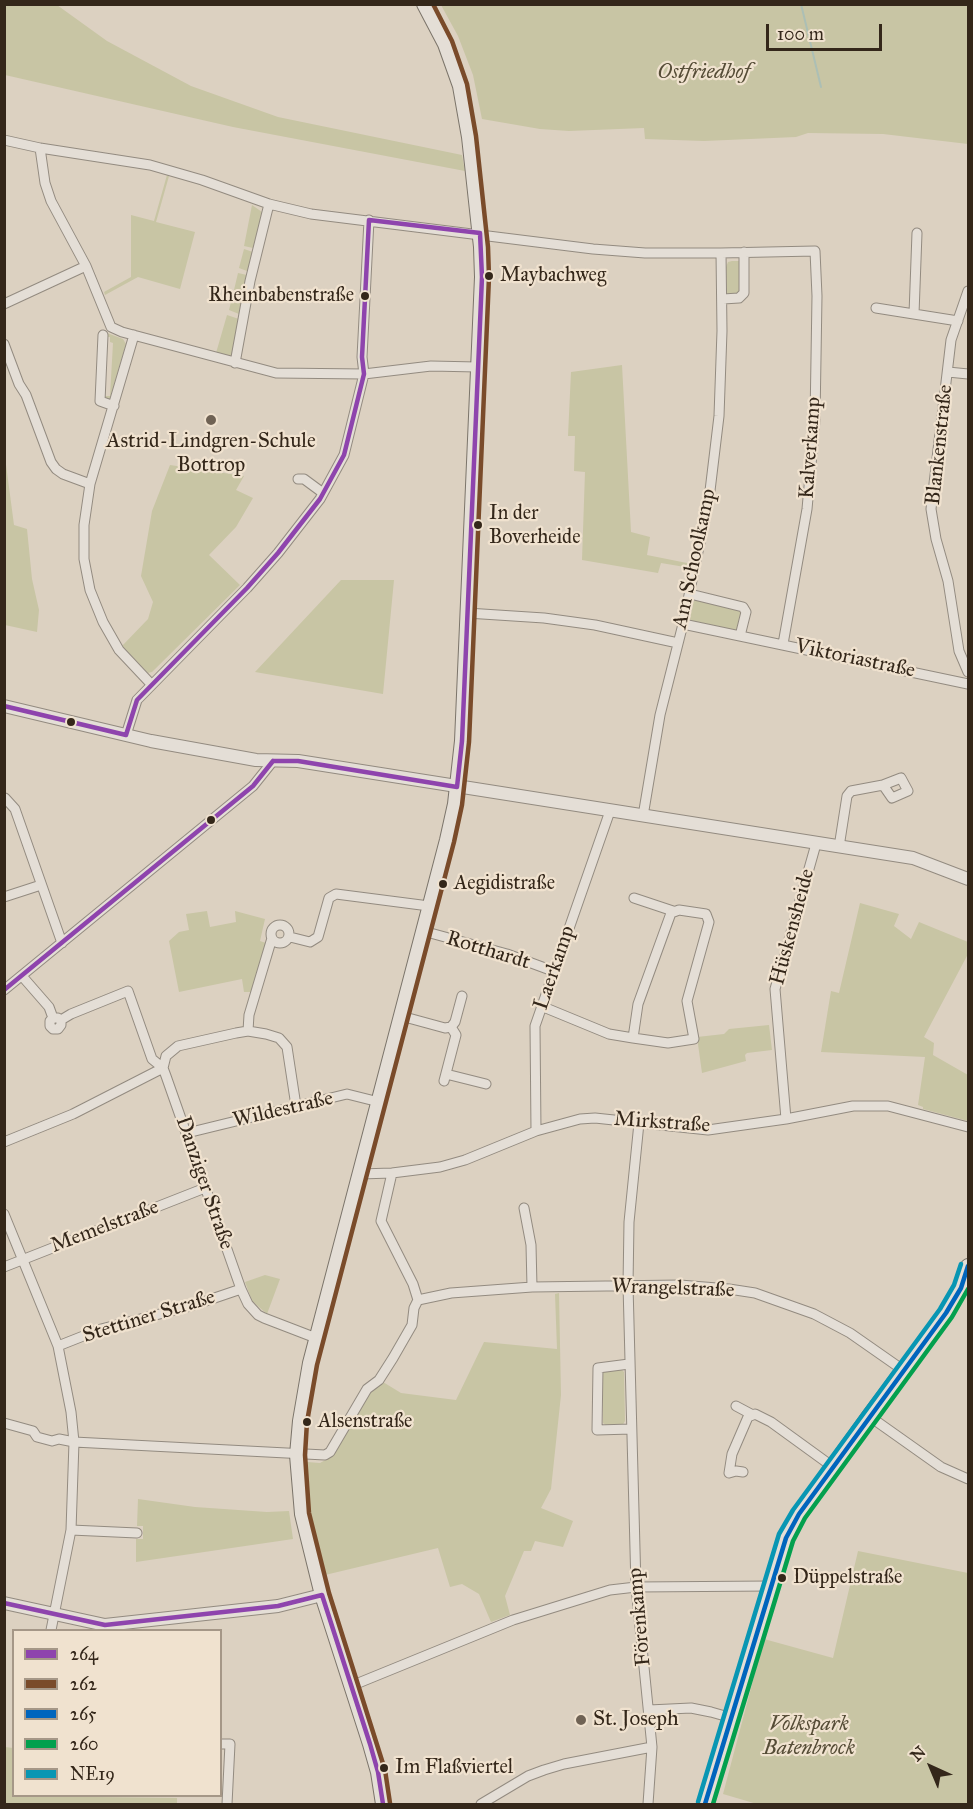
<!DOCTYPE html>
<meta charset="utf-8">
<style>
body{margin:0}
#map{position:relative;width:973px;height:1809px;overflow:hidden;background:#dcd1c1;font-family:"IM FELL Great Primer",serif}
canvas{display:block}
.frame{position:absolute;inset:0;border:6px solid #34271a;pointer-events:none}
.legend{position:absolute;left:12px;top:1629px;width:210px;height:168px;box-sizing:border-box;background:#f0e2cf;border:2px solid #a59787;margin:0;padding:8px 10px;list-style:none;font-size:18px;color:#34271a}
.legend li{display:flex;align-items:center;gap:12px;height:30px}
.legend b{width:30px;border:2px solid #a59787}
.north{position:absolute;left:901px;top:1737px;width:60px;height:60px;-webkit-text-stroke:4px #f0e2cf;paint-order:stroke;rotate:316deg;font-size:16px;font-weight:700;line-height:24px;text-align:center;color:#34271a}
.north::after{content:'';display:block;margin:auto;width:21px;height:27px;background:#34271a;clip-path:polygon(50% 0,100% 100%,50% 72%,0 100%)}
.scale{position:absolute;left:766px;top:24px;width:116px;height:27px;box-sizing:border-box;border:3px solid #34271a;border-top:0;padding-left:8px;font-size:18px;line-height:21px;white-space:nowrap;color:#34271a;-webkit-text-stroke:4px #f0e2cf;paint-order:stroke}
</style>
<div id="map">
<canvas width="973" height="1809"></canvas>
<div class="frame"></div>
<ul class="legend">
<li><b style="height:8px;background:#8e44ad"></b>264</li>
<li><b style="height:8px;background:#7a4b2a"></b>262</li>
<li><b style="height:8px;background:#0065bd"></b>265</li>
<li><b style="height:8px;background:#03a04e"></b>260</li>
<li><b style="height:8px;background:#0896b3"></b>NE19</li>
</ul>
<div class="north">N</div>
<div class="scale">100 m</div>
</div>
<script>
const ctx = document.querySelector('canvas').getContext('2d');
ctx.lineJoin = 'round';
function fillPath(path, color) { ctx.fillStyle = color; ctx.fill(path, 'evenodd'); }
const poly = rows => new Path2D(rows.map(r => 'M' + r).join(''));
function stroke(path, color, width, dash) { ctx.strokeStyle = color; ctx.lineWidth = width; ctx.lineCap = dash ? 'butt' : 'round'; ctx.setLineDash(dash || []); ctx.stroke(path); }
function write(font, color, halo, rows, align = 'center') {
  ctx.font = font + ' "IM FELL Great Primer",serif'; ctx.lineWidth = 4.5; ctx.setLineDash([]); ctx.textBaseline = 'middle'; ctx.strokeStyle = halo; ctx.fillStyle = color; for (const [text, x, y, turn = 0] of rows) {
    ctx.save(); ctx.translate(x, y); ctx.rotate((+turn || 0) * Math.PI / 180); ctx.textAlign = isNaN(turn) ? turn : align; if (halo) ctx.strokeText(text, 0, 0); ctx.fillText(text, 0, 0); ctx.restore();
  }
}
const green = poly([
 [5,4,57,5,107,41,191,86,278,117,462,155,465,171,233,127,5,75],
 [441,5,968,5,968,144,883,134,808,133,796,137,704,141,645,139,644,128,569,131,540,129,482,119,473,75,458,36],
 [167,175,169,176,156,222,195,232,180,289,138,277,105,295,104,292,131,277,131,215,154,221],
 [252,205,262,212,253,248,244,246],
 [244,249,253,252,248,271,247,271,239,268],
 [732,261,740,261,740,294,727,295,726,267,728,262],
 [238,273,247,275,243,293,234,290],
 [233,294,243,297,239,314,229,310],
 [227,315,239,319,233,353,229,357,216,353],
 [107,333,123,339,126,344,109,401,104,401,104,396,110,396,113,343,110,342,110,337,105,337],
 [622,365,631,532,650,537,647,555,692,564,691,568,661,563,658,573,582,560,585,472,574,471,575,436,568,436,571,372],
 [5,457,14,525,27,529,32,579,39,610,37,632,5,625],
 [170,465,244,476,236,490,253,498,236,527,209,555,240,585,152,672,148,673,122,646,148,619,153,602,141,576,152,511],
 [341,580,394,580,383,694,255,672],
 [696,600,743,611,738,629,734,631,692,622,689,617,693,602],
 [860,903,899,914,894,926,911,939,919,922,968,942,968,954,924,1037,934,1043,933,1055,968,1075,968,1121,923,1109,923,1107,918,1105,925,1057,821,1052,831,991,839,993],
 [207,911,210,927,236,922,235,911,265,919,260,941,266,943,253,992,244,992,242,979,179,992,169,941,179,932,189,930,186,914],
 [769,1025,772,1050,747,1053,745,1055,746,1061,702,1073,697,1037,724,1034,729,1029],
 [265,1275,280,1279,267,1314,252,1301,245,1282],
 [559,1293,561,1395,551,1489,541,1508,573,1521,563,1547,535,1541,531,1551,524,1551,505,1596,510,1615,491,1622,479,1594,462,1584,450,1587,438,1548,325,1575,310,1511,307,1462,320,1463,329,1458,369,1394,383,1382,401,1393,456,1400,484,1342,557,1349,555,1294],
 [603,1370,622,1370,624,1372,625,1421,622,1426,607,1426,603,1423],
 [138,1499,195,1507,267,1512,289,1511,293,1539,136,1562,136,1539,143,1539,143,1526,137,1526],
 [858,1551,968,1573,968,1804,757,1804,723,1794,764,1639,833,1658],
 [5,1747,13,1748,14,1796,177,1798,177,1804,5,1804]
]);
const stream = poly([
 [801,4,821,87]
]);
const minor = poly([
 [4,140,40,148,150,165,202,180,269,204,311,214,593,249,645,253,721,253,722,331,719,416,709,499,683,624,660,715,643,816],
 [40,148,45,183,51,201,86,266,111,327,122,332,276,373,364,374,431,366,477,367],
 [721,253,815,251,817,296,815,420,807,509,783,644],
 [968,291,951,340,931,509,936,539,948,581,959,651,968,672],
 [723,299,739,298,744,293,744,252],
 [4,304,86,266],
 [876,308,958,321],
 [914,314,917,233],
 [103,335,100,401,114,406],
 [134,335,90,484,84,525,84,559,90,590,103,622,119,650,151,684],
 [4,344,19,384,26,395,51,462,56,469,63,474,90,484],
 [235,363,250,281,269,204],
 [948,372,968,374],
 [298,479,304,479,323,493],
 [690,594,743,607,746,612,740,636],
 [467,613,544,618,595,625,678,643],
 [683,624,968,684],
 [126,735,137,700,247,588,278,553,320,499,344,455,364,374,362,357,369,220],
 [5,798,15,809,62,943],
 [839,847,847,796,851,791,883,785,901,778,908,791,892,798,883,785],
 [4,897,41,885],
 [634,898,673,911],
 '271 934a9 9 0 1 1 18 0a9 9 0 1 1-18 0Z',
 [423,931,507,954,553,971],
 [290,937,310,942,318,937,329,898,336,894,429,906],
 [22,976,49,1007,53,1018,58,1018,61,1020,61,1025,58,1029,53,1029,50,1026,50,1021,53,1018],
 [4,990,253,786,273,761],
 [541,1006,609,1034,633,1038,668,1043,694,1039,687,1001,709,922,706,914,679,910,671,913,638,1004,633,1038],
 [401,1016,445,1028,451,1027,456,1035,444,1081],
 [61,1020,71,1014,128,991,152,1059,163,1068,166,1076,241,1289,248,1304,258,1315,264,1318,316,1338],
 [451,1027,455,1022,462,996],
 [248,1031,249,1015,272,938],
 [163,1068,166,1056,178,1046,236,1033,248,1031,266,1034,279,1038,287,1047,296,1106],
 [446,1074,486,1084],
 [786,1119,775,989,816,844],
 [639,1123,629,1222,628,1285,636,1587,652,1747,648,1804],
 [536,1131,535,1026,610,811],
 [187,1133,347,1094,379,1102],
 [4,1142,73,1114,163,1068],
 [392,1173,381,1221,413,1284,418,1300],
 [360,1174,392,1173,440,1167,465,1160,536,1131,580,1119,595,1118,708,1130,786,1119,853,1106,888,1106,968,1127],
 [524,1208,531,1245,532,1287],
 [4,1214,58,1346,71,1412,74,1442,71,1530,51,1630],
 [4,1267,205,1188],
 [418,1300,451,1293,532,1287,680,1285,729,1289,755,1293,814,1314,850,1333,903,1370],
 [58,1346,101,1329,191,1306,241,1289],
 [629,1364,598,1368,597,1430,631,1429],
 [736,1406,751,1414],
 [869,1416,941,1467,968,1479],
 [4,1423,33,1431,37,1437,52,1441,59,1439,74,1442,325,1455,330,1452,367,1389,379,1380,393,1358,412,1325,414,1308,418,1300],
 [743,1472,736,1471,729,1473,732,1454,748,1417,755,1414,771,1422,833,1467],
 [71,1530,137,1533],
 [351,1686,513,1620,610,1590,636,1587,771,1586],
 [649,1710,691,1708,711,1712,732,1718],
 [220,1744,230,1744,227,1804],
 [481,1804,528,1776,544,1770,564,1764,652,1747]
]);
const tertiary = poly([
 [4,706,151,741,256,760,298,761,913,858,968,879],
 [4,1603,105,1625,278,1606,322,1595]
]);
const secondary = poly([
 [383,1804,378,1772,370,1744,322,1595,302,1514,297,1455,300,1421,310,1363,447,840,455,804,462,741,482,277,481,247,469,137,460,86,445,44,424,4],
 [705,1804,786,1538,799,1514,869,1416,946,1313,961,1288,968,1266]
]);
const bus1 = poly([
 [369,220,480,233],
 [4,706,126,735],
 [126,735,137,700,247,588,278,553,320,499,344,455,364,374,362,357,369,220],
 [273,761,298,761,457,787],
 [457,787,462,741,482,277,480,233],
 [4,990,253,786,273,761],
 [322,1595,370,1744,378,1772,383,1804],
 [4,1603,105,1625,278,1606,322,1595]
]);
const bus2 = poly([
 [390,1803,385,1770,329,1593,309,1513,305,1455,307,1422,317,1365,454,842,462,805,469,742,489,277,488,247,476,136,467,84,452,41,433,4]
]);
const bus3 = poly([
 [705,1804,786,1538,799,1514,946,1313,961,1288,968,1266]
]);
const bus4 = poly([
 [713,1804,793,1541,805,1518,952,1317,968,1289]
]);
const bus5 = poly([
 [698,1802,779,1534,793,1510,940,1309,954,1285,961,1264]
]);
const markers = [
 [489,276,5,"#34271a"],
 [365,296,5,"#34271a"],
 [211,420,6,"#6f6254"],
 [478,525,5,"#34271a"],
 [71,722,5,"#34271a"],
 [211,820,5,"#34271a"],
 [443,884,5,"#34271a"],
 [307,1422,5,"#34271a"],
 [782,1578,5,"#34271a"],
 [581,1720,6,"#6f6254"],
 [384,1768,5,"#34271a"]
];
const busNames = [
 ["Maybachweg",500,276],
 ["Rheinbabenstraße",354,296,"right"],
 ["In der",489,514],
 ["Boverheide",489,538],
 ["Aegidistraße",454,884],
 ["Alsenstraße",318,1422],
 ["Düppelstraße",793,1578],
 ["Im Flaßviertel",395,1768]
];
const parkNames = [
 ["Ostfriedhof",704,73],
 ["Volkspark",809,1725],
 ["Batenbrock",809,1749]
];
const poiNames = [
 ["Astrid-Lindgren-Schule",211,442],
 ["Bottrop",211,466],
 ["St. Joseph",593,1720,"left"]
];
const streetNames = [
 ["Blankenstraße",940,445,-84],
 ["Kalverkamp",811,448,-86],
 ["Am Schoolkamp",695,559,-78],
 ["Viktoriastraße",855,659,12],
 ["Hüskensheide",793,927,-75],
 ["Rotthardt",488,951,17],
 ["Laerkamp",555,968,-71],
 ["Wildestraße",283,1110,-13],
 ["Mirkstraße",662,1123,4],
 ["Danziger Straße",204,1183,71],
 ["Memelstraße",105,1227,-21],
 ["Wrangelstraße",673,1289,2],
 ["Stettiner Straße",149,1317,-17],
 ["Förenkamp",640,1617,-95]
];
fillPath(green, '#c8c5a4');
stroke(stream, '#acbfb5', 2);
stroke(minor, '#938b80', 11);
stroke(tertiary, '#938b80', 14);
stroke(secondary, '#7b746a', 16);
stroke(minor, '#e4ded6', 9);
stroke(tertiary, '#e4ded6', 12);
stroke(secondary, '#e4ded6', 14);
stroke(bus1, '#8e44ad', 4.5);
stroke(bus2, '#7a4b2a', 4.5);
stroke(bus3, '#0065bd', 4.5);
stroke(bus4, '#03a04e', 4.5);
stroke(bus5, '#0896b3', 4.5);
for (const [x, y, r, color] of markers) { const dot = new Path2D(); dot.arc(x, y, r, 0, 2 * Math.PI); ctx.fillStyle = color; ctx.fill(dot); stroke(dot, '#f0e2cf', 2); }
write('20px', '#34271a', '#f0e2cf', busNames, 'left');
write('italic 21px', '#554c36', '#f0e2cf', parkNames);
write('21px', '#34271a', '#f0e2cf', poiNames);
write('21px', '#34271a', '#f0e2cf', streetNames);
</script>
